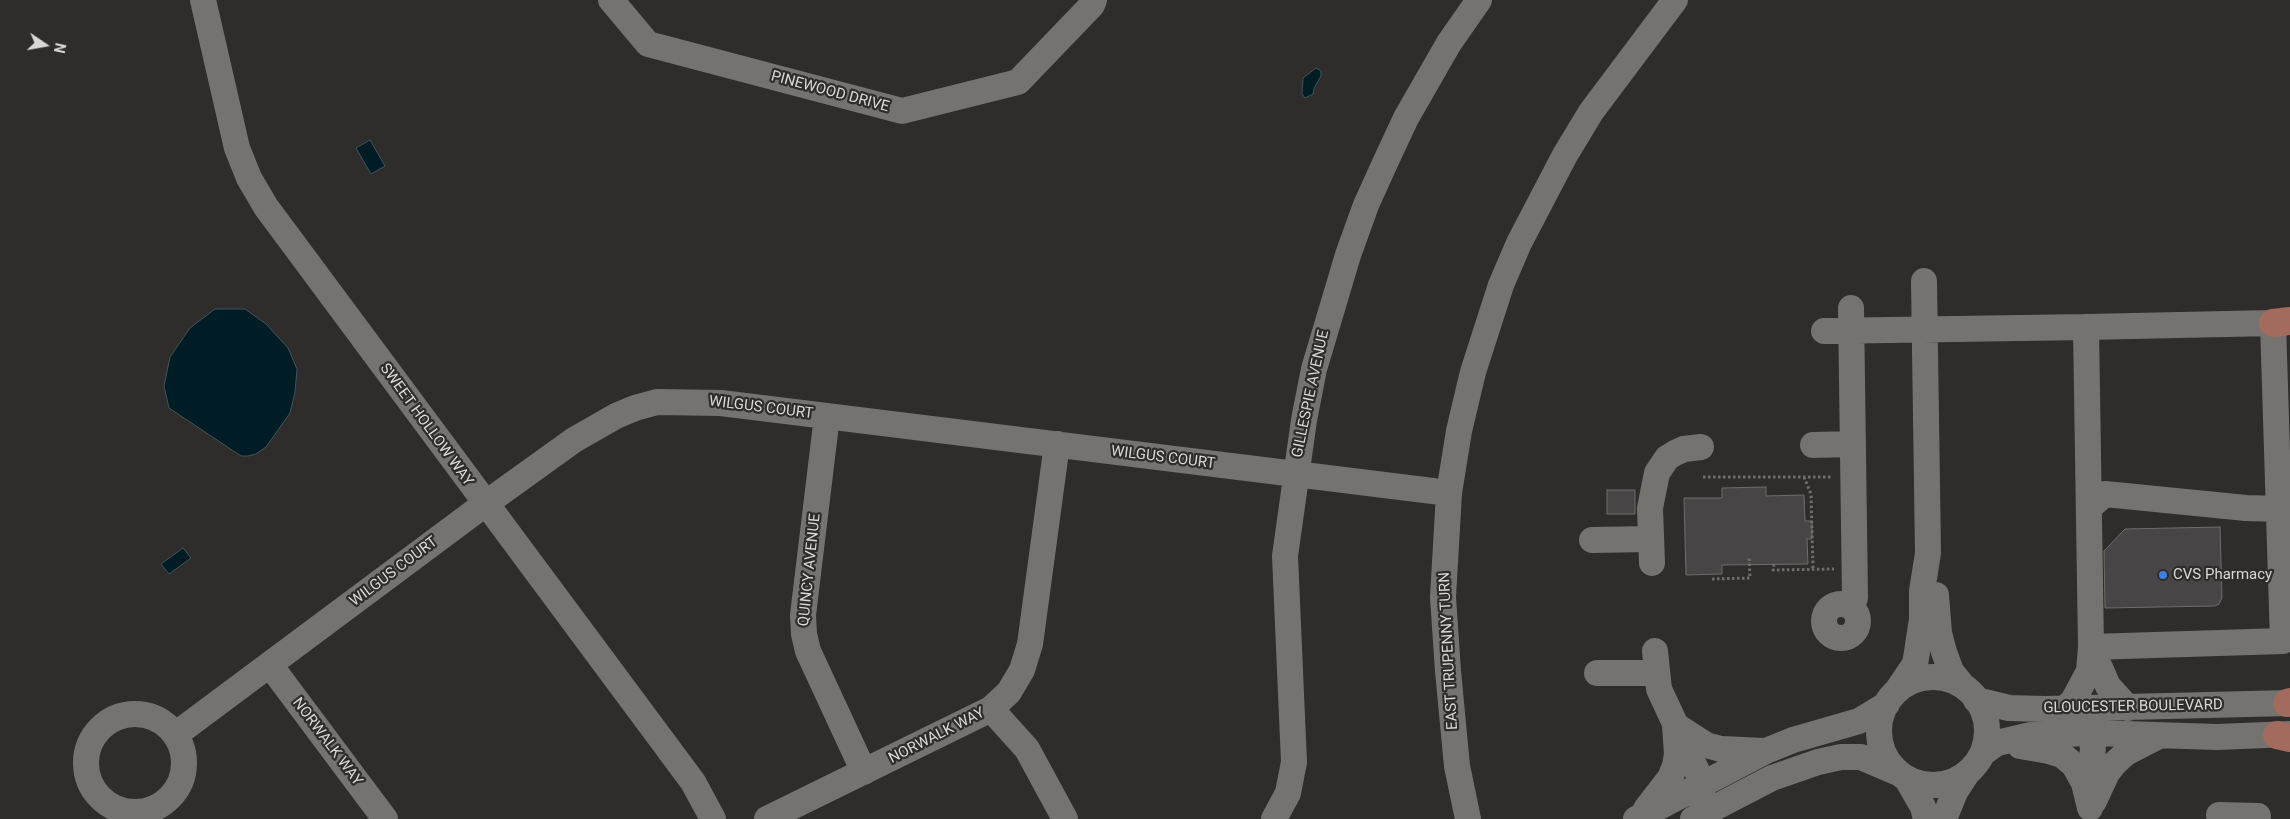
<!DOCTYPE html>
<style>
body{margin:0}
#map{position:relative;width:2290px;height:819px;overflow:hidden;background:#2e2d2b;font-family:Roboto,sans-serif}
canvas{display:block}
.north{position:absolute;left:20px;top:20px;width:50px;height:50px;-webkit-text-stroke:4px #2e2d2b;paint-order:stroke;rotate:102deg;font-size:14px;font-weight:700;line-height:20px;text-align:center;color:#d9d8d7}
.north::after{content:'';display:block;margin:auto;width:18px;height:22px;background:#d9d8d7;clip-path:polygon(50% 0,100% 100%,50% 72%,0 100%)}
</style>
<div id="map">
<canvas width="2290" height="819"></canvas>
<div class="north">N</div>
</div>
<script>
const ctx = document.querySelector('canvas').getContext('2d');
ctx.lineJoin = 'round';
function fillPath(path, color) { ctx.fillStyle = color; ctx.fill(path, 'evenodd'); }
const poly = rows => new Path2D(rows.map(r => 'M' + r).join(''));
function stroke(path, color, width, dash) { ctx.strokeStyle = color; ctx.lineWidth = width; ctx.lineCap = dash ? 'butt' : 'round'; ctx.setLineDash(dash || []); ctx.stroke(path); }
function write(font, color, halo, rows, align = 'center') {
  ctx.font = font + ' Roboto,sans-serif'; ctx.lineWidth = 4.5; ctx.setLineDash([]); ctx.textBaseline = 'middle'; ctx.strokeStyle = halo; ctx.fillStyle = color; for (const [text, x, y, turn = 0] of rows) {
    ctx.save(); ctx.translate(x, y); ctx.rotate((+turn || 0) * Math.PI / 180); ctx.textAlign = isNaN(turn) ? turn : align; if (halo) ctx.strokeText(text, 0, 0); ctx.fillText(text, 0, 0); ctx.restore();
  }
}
const water = poly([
 [1316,68,1321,71,1321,76,1314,88,1313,94,1305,98,1302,94,1303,78,1316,68],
 [370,140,385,166,371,174,356,148,370,140],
 [215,309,245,309,266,324,288,348,297,369,295,392,290,413,266,447,256,454,248,456,241,456,169,408,164,386,170,357,190,328,215,309],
 [183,548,191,558,169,574,161,564,183,548]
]);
const building = poly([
 [1766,487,1766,496,1804,495,1805,521,1812,521,1812,539,1807,539,1808,564,1722,565,1722,574,1686,575,1684,498,1722,498,1722,488,1766,487],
 [1607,490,1635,490,1635,514,1607,514,1607,490],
 [2220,527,2222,598,2219,604,2215,606,2105,608,2104,551,2125,529,2220,527]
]);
const path = poly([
 [1703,477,1832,477],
 [1804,477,1811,494,1813,569],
 [1774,564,1773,570,1834,569],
 [1712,579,1750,578,1749,556]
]);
const minor = poly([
 [203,0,237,148,249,178,266,207,693,782,713,819],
 [611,0,648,44,902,111,1018,82,1092,5,1094,0],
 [1824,331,2086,327,2273,323,2283,641,2091,647,2086,327],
 [827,416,803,615,804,634,808,651,864,772],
 [1813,445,1852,444],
 [2090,507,2105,494,2246,508,2279,509],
 [1592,540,1651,539],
 [1652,563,1650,508,1657,473,1667,458,1675,453,1684,449,1701,447],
 [1936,595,1939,633,1944,652,1951,671,1963,686],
 '1824 621a17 17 0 1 1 34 0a17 17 0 1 1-34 0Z',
 [1849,605,1855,598,1851,308],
 [2091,647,2108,686,2128,708],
 [1655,651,1659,689,1703,784,1701,801],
 [270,665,385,819],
 [1597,673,1656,673],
 '1879 731a54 54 0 1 1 108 0a54 54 0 1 1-108 0Z',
 [1896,692,1915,664,1917,652,1922,619,1922,591,1928,553,1924,281],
 [1976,700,2009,708,2045,709,2290,703],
 [991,709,1027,749,1065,819],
 [2064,709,2073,701,2089,671,2091,647],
 '86 763a49 49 0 1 1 98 0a49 49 0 1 1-98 0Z',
 [175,735,485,504,574,440,616,416,635,408,657,402,721,403,1449,493],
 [2020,746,2049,751,2062,755,2074,765,2084,783,2090,808],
 [1983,753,1997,743,2031,735,2093,733,2217,737,2290,734],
 [1907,779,1923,807,1926,819],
 [2091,795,2094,717],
 [2094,801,2107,773,2115,763,2126,753,2157,737],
 [1646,809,1670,778,1675,766,1677,754,1675,725,1706,745,1721,749,1765,751],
 [2219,815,2258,816],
 [767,819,991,709,1009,692,1022,670,1030,644,1057,444],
 [1274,819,1288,793,1294,762,1285,556,1304,420,1314,369,1348,255,1366,205,1385,163,1406,118,1449,43,1479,0],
 [1468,819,1457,766,1448,671,1443,597,1449,493,1459,431,1473,372,1501,285,1519,243,1565,155,1591,112,1675,0],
 [1636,819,1766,751,1793,740,1859,721,1887,704],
 [1693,819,1772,778,1818,762,1841,757,1861,757,1896,772],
 [1944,819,1955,792,1966,775]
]);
const major = poly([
 [2273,323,2290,321],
 [2287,703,2290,702],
 [2277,735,2290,738]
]);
const markers = [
 [2163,575,5,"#3f7fe0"]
];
const streetNames = [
 ["PINEWOOD DRIVE",830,92,15],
 ["GILLESPIE AVENUE",1311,394,-78],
 ["WILGUS COURT",761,408,7],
 ["SWEET HOLLOW WAY",426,425,54],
 ["WILGUS COURT",1163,458,7],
 ["QUINCY AVENUE",810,570,-84],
 ["WILGUS COURT",394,572,-37],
 ["EAST TRUPENNY TURN",1449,651,-93],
 ["GLOUCESTER BOULEVARD",2133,707,-1],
 ["NORWALK WAY",937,736,-27],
 ["NORWALK WAY",327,742,53]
];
const poiNames = [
 ["CVS Pharmacy",2173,575]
];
fillPath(water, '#001c24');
stroke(water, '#41545a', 1);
fillPath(building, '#484546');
stroke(building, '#706c6d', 1);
stroke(path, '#6e6d6c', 3, [2.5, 2.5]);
stroke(minor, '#747370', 26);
stroke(major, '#a26b5e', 28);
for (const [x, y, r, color] of markers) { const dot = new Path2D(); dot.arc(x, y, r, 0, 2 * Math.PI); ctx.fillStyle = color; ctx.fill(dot); stroke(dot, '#2e2d2b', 2); }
write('15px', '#d9d8d7', '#2e2d2b', streetNames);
write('15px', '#d9d8d7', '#2e2d2b', poiNames, 'left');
</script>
